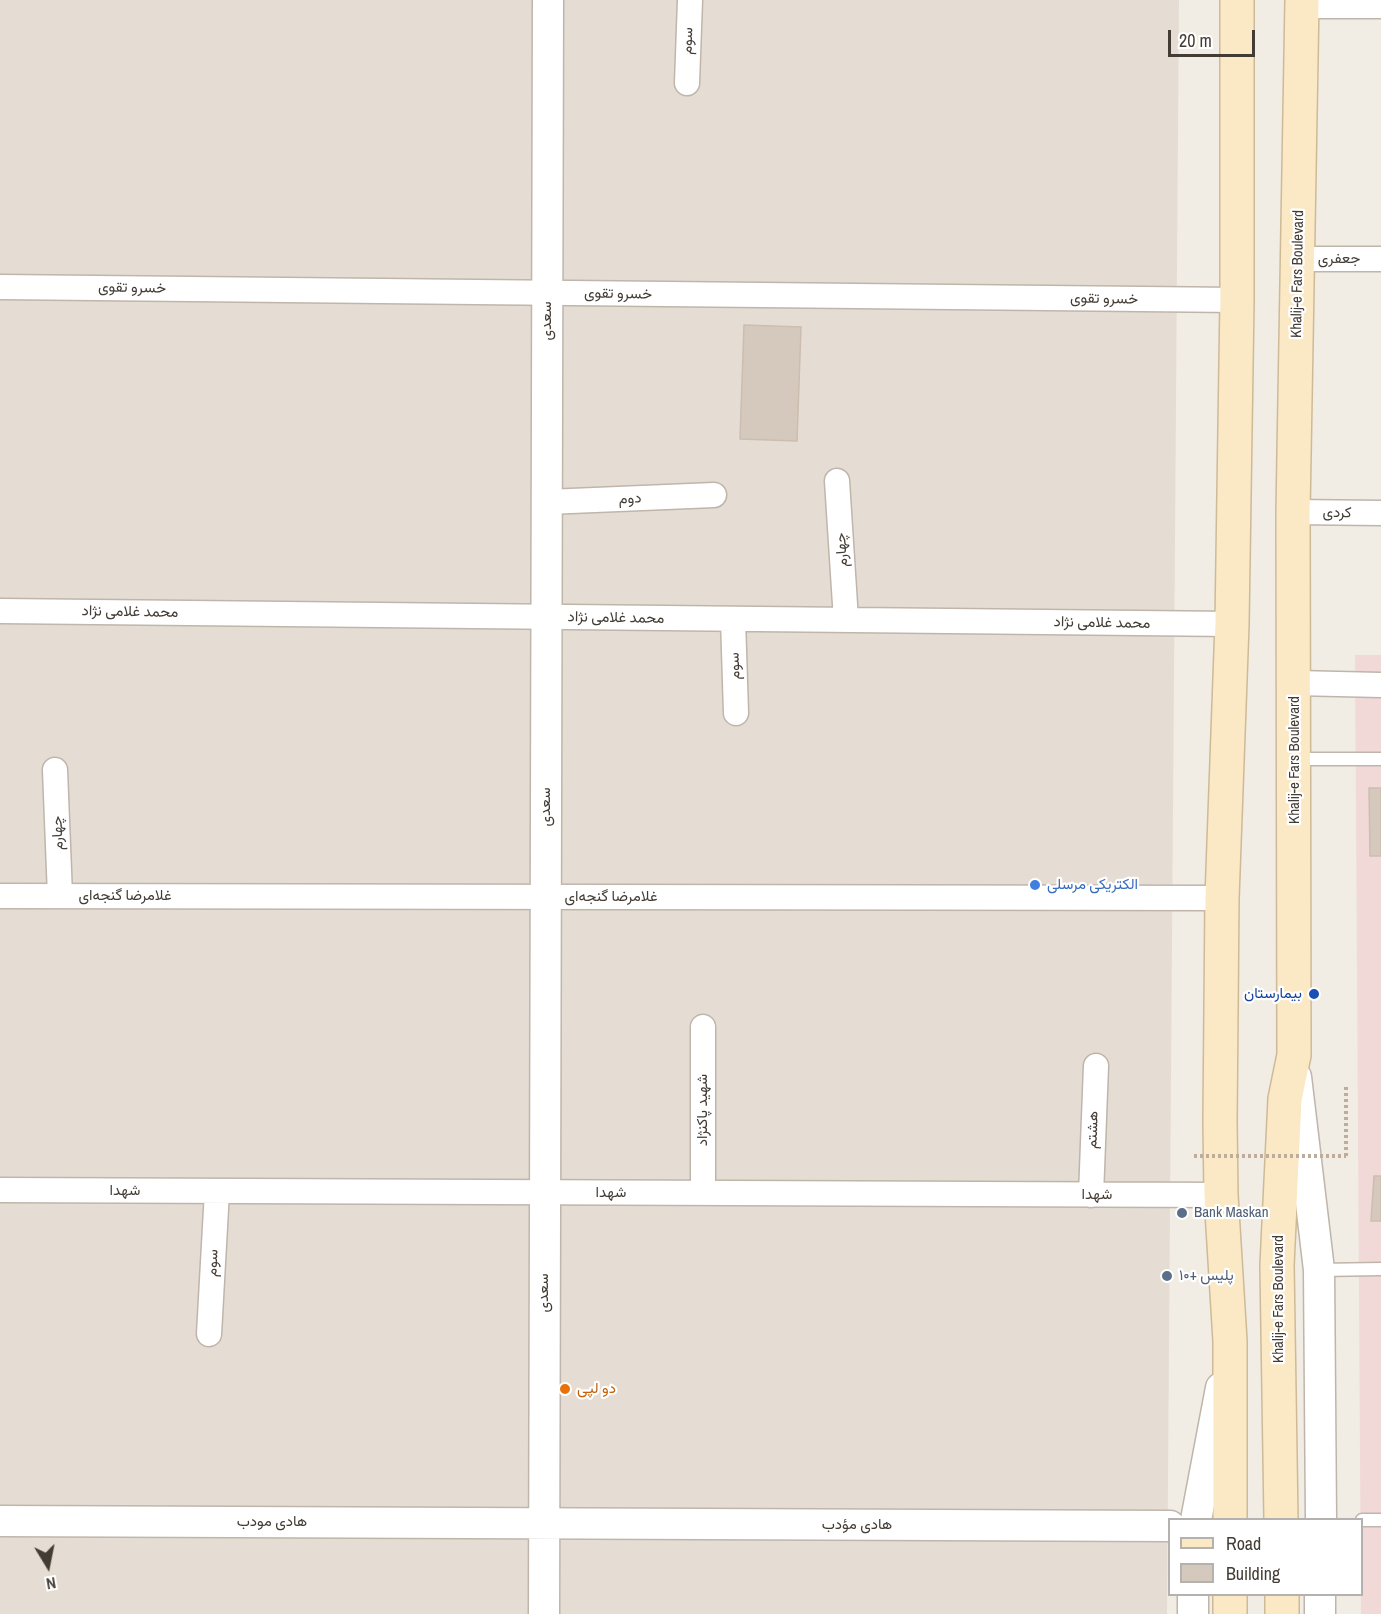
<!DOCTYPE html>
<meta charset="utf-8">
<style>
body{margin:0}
#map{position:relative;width:1381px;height:1614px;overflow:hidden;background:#f1ece4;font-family:"Archivo Narrow",sans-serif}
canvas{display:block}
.legend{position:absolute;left:1168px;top:1518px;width:195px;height:78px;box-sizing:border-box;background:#fff;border:2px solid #b4b1ae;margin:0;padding:8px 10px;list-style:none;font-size:18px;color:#433c35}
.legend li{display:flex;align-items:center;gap:12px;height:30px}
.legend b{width:30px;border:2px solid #b4b1ae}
.north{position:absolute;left:18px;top:1536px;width:60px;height:60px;-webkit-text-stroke:4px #fff;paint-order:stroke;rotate:170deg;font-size:16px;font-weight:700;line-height:24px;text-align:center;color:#433c35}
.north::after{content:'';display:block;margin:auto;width:21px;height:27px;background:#433c35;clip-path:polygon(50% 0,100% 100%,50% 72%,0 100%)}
.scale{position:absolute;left:1168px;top:30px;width:87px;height:27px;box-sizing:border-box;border:3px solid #433c35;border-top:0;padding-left:8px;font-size:18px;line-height:21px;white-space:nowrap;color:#433c35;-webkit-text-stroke:4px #fff;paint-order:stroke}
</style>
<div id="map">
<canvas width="1381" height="1614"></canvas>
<ul class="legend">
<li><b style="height:8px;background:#fbe8c5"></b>Road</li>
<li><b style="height:16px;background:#d5c9be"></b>Building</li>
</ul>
<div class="north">N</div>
<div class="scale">20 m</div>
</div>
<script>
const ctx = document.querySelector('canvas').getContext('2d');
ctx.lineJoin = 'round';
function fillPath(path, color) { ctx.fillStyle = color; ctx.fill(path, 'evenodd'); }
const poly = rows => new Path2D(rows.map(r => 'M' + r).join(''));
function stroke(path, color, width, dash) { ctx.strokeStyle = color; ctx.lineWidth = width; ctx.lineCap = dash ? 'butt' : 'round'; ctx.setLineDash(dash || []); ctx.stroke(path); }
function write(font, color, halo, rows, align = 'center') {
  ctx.font = font + ' "Archivo Narrow",Vazirmatn,sans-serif'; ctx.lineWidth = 4.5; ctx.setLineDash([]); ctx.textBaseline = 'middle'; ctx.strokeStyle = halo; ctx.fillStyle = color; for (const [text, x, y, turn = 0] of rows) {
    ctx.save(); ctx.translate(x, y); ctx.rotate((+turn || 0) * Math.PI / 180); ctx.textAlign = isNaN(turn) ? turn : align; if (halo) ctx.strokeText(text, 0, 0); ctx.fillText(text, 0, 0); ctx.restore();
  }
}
const residential = poly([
 [0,0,1179,0,1167,1614,0,1614]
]);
const medical = poly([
 [1355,655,1381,655,1381,1614,1361,1614]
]);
const building = poly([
 [744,325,801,327,797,441,740,439,744,325],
 [1369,788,1381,788,1381,856,1370,856,1369,788],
 [1374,1176,1381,1176,1381,1221,1371,1221,1374,1176]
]);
const path = poly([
 [1346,1156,1346,1087]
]);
const service = poly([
 [1295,759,1381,759],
 [1319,1270,1381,1269],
 [1362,1520,1381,1520]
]);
const minor = poly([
 [1302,6,1381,6],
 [687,83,690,0],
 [1298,259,1381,259],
 [0,287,1237,300],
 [837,481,846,620],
 [547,502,714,495],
 [1293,512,1381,513],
 [0,611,1232,624],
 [733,619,736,713],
 [1295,683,1381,685],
 [55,770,60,896],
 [0,896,1222,898],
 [0,1190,1221,1195],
 [703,1193,703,1027],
 [1091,1195,1096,1066],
 [209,1334,217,1191]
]);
const tertiary = poly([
 [1296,1077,1319,1270,1321,1520],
 [1196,1520,1221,1388],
 [0,1521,1170,1526],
 [544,1614,548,0],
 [1193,1614,1193,1594],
 [1320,1614,1320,1594]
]);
const secondary = poly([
 [1230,1520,1230,1341,1221,1195,1220,1122,1222,898,1232,624,1237,300,1237,0],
 [1281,1520,1277,1265,1285,1099,1294,1055,1293,512,1302,0],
 [1230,1594,1230,1614],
 [1282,1594,1282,1614]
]);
const pathBridge = poly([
 [1194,1156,1346,1156]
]);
const markers = [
 [1035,885,6,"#3f7fe0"],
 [1314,994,6,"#1a4fb4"],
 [1182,1213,6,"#5c6f8a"],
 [1167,1276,6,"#5c6f8a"],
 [565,1389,6,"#e8710a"]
];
const streetNames = [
 ["سوم",688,41,-88],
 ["جعفری",1339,259],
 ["Khalij-e Fars Boulevard",1298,274,-89],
 ["خسرو تقوی",132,288,1],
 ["خسرو تقوی",618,294,1],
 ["خسرو تقوی",1104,299,1],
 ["سعدی",547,321,-90],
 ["دوم",630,499,-3],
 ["کردی",1337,513,1],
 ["چهارم",842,550,-94],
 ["محمد غلامی نژاد",130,612,1],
 ["محمد غلامی نژاد",616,618,1],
 ["محمد غلامی نژاد",1102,623,1],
 ["سوم",735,666,-92],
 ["Khalij-e Fars Boulevard",1295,760,-90],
 ["سعدی",546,807,-90],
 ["چهارم",58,833,-92],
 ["غلامرضا گنجه‌ای",125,896],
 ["غلامرضا گنجه‌ای",611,897],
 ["شهید پاکنژاد",703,1110,-90],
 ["هشتم",1093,1130,-88],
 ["شهدا",125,1191],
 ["شهدا",611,1193],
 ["شهدا",1097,1195],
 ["سوم",213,1263,-87],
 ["سعدی",544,1293,-90],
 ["Khalij-e Fars Boulevard",1279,1299,-90],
 ["هادی مودب",272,1522],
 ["هادی مؤدب",857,1525]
];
const shopNames = [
 ["الکتریکی مرسلی",1047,885]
];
const transitNames = [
 ["بیمارستان",1302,994]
];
const serviceNames = [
 ["Bank Maskan",1194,1213],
 ["پلیس +۱۰",1179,1276]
];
const foodNames = [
 ["دو لپی",577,1389]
];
fillPath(residential, '#e5ddd3');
fillPath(medical, '#f1d9d8');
fillPath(building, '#d5c9be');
stroke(building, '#ccbdae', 1.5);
stroke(service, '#bfb5ab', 15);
stroke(minor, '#bfb5ab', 27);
stroke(tertiary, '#bfb5ab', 33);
stroke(secondary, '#ceba97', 36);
stroke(path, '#bdad9a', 4, [3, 3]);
stroke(service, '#fff', 12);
stroke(minor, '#fff', 24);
stroke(tertiary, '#fff', 30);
stroke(secondary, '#fbe8c5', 33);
stroke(pathBridge, '#bdad9a', 4, [3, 3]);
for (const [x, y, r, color] of markers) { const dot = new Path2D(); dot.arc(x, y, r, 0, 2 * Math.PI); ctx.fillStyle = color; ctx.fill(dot); stroke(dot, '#fff', 2); }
write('15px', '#433c35', '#fff', streetNames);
write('15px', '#366cbe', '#fff', shopNames, 'left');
write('15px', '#164399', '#fff', transitNames, 'right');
write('15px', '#4e5e75', '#fff', serviceNames, 'left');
write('15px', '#c56008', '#fff', foodNames, 'left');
</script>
